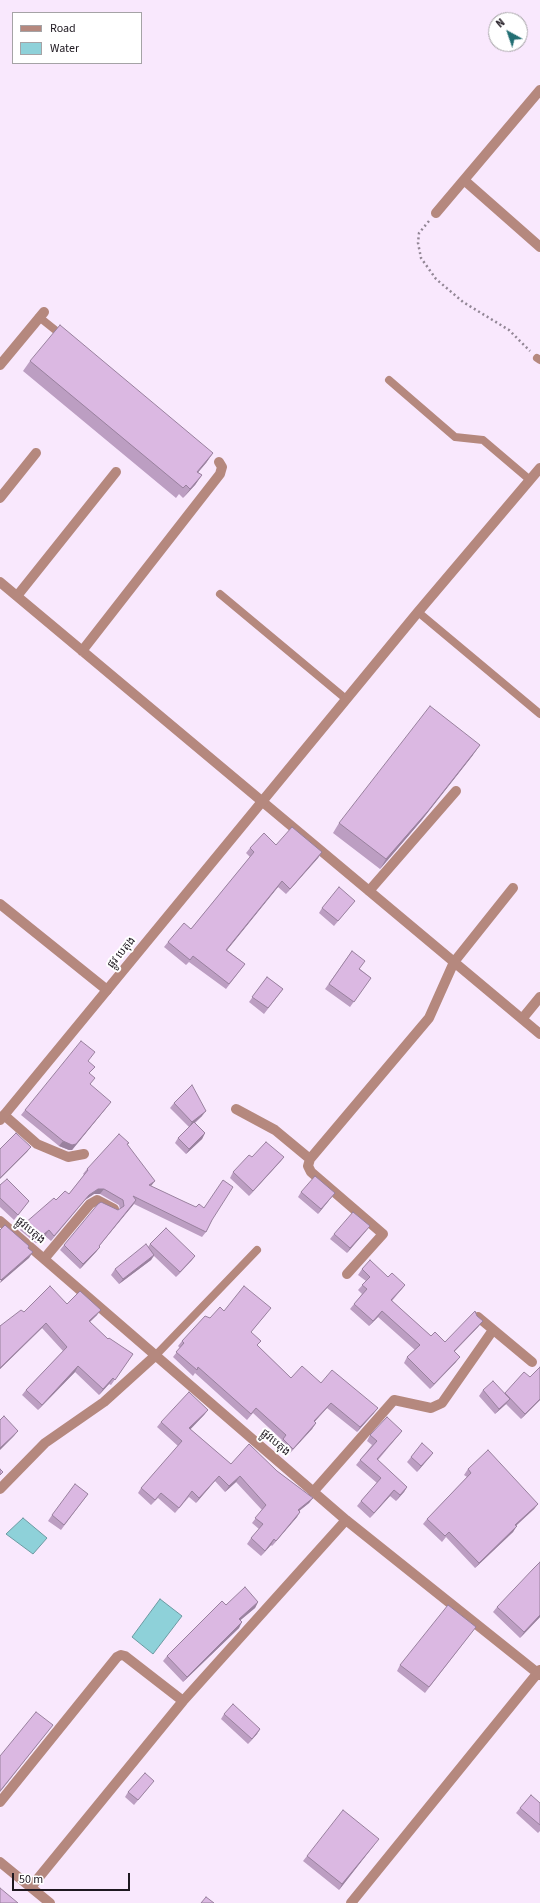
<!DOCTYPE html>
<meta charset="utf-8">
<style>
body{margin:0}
#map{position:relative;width:540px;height:1903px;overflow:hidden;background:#f9e8fd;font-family:"Source Sans 3",sans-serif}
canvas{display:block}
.legend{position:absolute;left:12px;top:12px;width:130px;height:52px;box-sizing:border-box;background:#fff;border:1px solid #a5a3a6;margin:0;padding:5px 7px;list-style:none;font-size:12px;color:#1e1820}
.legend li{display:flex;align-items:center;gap:8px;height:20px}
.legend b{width:20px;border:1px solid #a5a3a6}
.north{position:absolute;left:488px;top:12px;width:40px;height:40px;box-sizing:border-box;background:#fff;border:1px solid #a5a3a6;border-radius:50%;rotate:320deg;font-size:11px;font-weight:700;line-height:16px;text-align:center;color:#1e1820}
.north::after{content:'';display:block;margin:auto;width:14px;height:18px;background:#226e73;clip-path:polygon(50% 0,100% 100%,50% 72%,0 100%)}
.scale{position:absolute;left:12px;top:1873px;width:118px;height:18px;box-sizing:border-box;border:2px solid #1e1820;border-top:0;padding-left:5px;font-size:12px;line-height:14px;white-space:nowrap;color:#1e1820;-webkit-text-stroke:3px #fff;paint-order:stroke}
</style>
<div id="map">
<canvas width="540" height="1903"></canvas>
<ul class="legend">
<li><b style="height:5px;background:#b5887e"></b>Road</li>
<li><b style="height:11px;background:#8ed1d9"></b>Water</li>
</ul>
<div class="north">N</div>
<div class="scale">50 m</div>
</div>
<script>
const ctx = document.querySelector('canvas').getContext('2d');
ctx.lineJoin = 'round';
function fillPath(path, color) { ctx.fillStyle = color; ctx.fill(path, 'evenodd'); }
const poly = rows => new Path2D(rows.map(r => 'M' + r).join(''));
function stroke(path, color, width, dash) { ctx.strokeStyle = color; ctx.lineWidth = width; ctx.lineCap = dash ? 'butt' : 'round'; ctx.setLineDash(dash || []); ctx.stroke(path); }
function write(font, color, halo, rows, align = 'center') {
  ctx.font = font + ' "Source Sans 3","Noto Sans Khmer",sans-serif'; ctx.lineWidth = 4; ctx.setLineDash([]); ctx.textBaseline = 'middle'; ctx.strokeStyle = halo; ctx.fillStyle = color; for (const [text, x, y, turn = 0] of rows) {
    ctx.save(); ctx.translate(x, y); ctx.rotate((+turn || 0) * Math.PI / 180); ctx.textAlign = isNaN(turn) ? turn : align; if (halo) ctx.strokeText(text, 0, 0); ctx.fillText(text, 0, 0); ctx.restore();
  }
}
const water = poly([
 [23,1518,47,1538,33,1554,6,1534,23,1518],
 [160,1599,182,1616,153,1654,132,1637,160,1599]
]);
const path = poly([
 [429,221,419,233,418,243,421,258,436,279,463,302,509,330,530,351]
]);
const service = poly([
 [39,317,64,337],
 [537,358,540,360],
 [389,380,455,437,483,440,530,480],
 [220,594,346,699],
 [418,612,540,714],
 [156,1355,257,1250]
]);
const minor = poly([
 [464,180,540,247],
 [436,213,540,90],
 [0,365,44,312],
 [0,498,36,453],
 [0,582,540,1034],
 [17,596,116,472],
 [82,651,220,474,222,467,219,462],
 [369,891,456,791],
 [0,904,107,990],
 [522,1019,540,997],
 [236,1109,275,1130,310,1159],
 [4,1115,37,1144,68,1157,84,1154],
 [0,1221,346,1520,540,1675],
 [44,1259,90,1204,97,1200,114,1209],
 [347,1274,383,1234,311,1172,308,1166,310,1159,429,1018,454,962,513,888],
 [478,1317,532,1362],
 [0,1489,45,1443,104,1402,156,1355],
 [313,1492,394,1400,431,1408,442,1403,493,1330],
 [0,1802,117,1657,121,1655,125,1656,183,1701,346,1520],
 [0,1862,50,1903],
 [31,1887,183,1701],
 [351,1903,540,1670]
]);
const tertiary = poly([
 [0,1120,418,612,540,468]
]);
const wall = poly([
 [30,361,213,453,206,463,198,472,202,475,195,485,183,498,179,494,176,498,23,371],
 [473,755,421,821,380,869,333,833,339,823],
 [276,845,322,852,318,858,286,894,278,887,227,950,245,964,226,989,189,962,186,965,164,947,168,942,191,929,250,857,246,853,250,848],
 [355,901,334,926,319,913,322,908],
 [352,951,360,969,371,978,350,1007,325,989],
 [267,977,283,989,264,1014,249,1002],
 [88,1061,90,1084,107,1107,72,1150,69,1150,59,1146,21,1115,25,1110],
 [174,1103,202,1116,195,1123,205,1133,202,1139,186,1154,175,1143,178,1138,189,1127,170,1108],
 [127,1144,151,1186,212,1220,206,1232,202,1237,134,1204,99,1246,100,1247,96,1252,80,1269,60,1250,64,1245,120,1209,119,1205,100,1194,94,1194,85,1200,51,1241,45,1236,36,1243,20,1230,24,1224,56,1200,69,1194,84,1175,83,1174,87,1169],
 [252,1157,284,1157,280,1162,249,1196,230,1178,233,1172],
 [0,1185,29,1201,14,1220,0,1207],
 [301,1192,335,1193,318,1214,298,1197],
 [366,1231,347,1253,330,1239,334,1234],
 [150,1244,195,1256,191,1261,176,1277,154,1256,151,1260,119,1284,111,1275,115,1269,148,1247],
 [362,1269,388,1277,405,1285,392,1301,431,1336,445,1342,479,1326,454,1352,456,1362,430,1389,404,1363,407,1357,415,1350,378,1317,369,1326,350,1309,362,1294,358,1290,366,1281,358,1275],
 [67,1304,97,1315,90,1322,108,1339,133,1354,111,1385,109,1384,99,1395,75,1372,38,1410,22,1395,26,1390,63,1351,42,1328,0,1369,0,1326,24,1312],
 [224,1311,267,1313,251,1332,257,1345,291,1378,321,1383,374,1413,357,1432,327,1408,314,1422,316,1423,312,1429,289,1454,279,1444,282,1440,253,1413,247,1420,195,1373,193,1376,173,1357,180,1348,178,1346,182,1341,210,1318],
 [483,1390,505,1393,540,1400,521,1419,506,1404,495,1414,479,1396],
 [208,1410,204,1415,190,1429,231,1464,277,1471,313,1498,309,1503,299,1511,297,1517,272,1546,271,1545,261,1556,247,1544,251,1538,259,1529,252,1523,262,1510,236,1482,225,1492,215,1481,196,1503,189,1497,175,1513,158,1498,151,1505,138,1493,141,1488,178,1446,157,1427,161,1422],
 [402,1431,398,1436,378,1460,407,1487,404,1492,396,1501,390,1496,370,1518,357,1506,361,1501,377,1483,356,1465,372,1445,367,1441,370,1435],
 [433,1453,429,1458,417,1472,407,1462,411,1457],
 [468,1469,538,1504,534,1509,516,1526,513,1532,475,1568,446,1537,442,1542,423,1524,427,1519,467,1477,464,1475],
 [88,1494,61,1530,48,1521,52,1515],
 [258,1602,255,1608,240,1620,239,1628,183,1682,163,1661,167,1656,226,1605],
 [497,1607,540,1617,520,1638,493,1612],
 [472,1632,425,1693,397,1671,400,1665],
 [224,1714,260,1729,257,1734,248,1744,221,1719],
 [150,1786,134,1805,125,1797,128,1792],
 [540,1803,540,1831,538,1833,516,1813,520,1808],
 [375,1844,339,1890,303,1861,307,1856]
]);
const shadedWall = poly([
 [213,453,206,463,190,482,197,472],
 [202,475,195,485,183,498,190,489],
 [480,745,473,755,421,821,380,869,386,859],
 [322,852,318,858,286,894,290,889],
 [282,881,278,887,223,955,226,950],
 [111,1102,72,1150,69,1150,59,1146,63,1141],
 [206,1111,202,1116,189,1127,192,1122],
 [205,1133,202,1139,186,1154,189,1149],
 [31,1147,27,1152,0,1179,0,1178],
 [284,1157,280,1162,249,1196,253,1191],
 [155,1181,151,1186,145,1191,149,1185],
 [98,1189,104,1189,100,1194,94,1194,85,1200,51,1241,89,1195],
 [335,1193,331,1198,318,1214,321,1209],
 [136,1200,133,1205,95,1251,99,1246],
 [370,1226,366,1231,347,1253,350,1248],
 [49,1230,45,1236,36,1243,39,1238],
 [100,1247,96,1252,80,1269,83,1264],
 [33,1252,29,1258,0,1283,1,1280],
 [154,1255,151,1260,119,1284,123,1279],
 [195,1256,191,1261,176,1277,180,1272],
 [405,1285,401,1290,387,1305,391,1300],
 [101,1310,97,1315,85,1326,89,1321],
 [382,1311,378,1317,369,1326,373,1321],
 [483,1321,479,1326,450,1356,454,1351],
 [46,1323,42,1328,0,1369,0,1368],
 [460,1357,456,1362,430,1389,434,1384],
 [78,1366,75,1372,38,1410,42,1405],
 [113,1378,109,1384,99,1395,103,1389],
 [510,1399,506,1404,495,1414,499,1409],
 [540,1399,540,1400,521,1419,525,1414],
 [331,1403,327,1408,310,1427,314,1421],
 [378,1408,374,1413,357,1432,360,1427],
 [208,1410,204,1415,186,1434,189,1428],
 [316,1423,312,1429,289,1454,293,1449],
 [18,1431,14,1436,0,1450,0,1448],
 [402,1431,398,1436,373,1464,377,1459],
 [433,1453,429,1458,417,1472,421,1466],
 [219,1476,215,1481,196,1503,199,1498],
 [240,1476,236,1482,225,1492,229,1486],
 [407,1487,404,1492,396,1501,400,1495],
 [394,1490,390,1496,370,1518,374,1513],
 [313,1498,309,1503,294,1515,298,1510],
 [538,1504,534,1509,511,1530,515,1525],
 [300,1512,297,1517,272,1546,276,1541],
 [517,1526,513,1532,475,1568,479,1563],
 [274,1539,271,1545,261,1556,265,1551],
 [258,1602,255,1608,236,1624,239,1619],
 [540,1615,540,1617,520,1638,524,1632],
 [242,1622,239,1628,183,1682,187,1677],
 [53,1725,49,1730,0,1792,0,1791],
 [260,1729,257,1734,248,1744],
 [379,1839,375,1844,339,1890,342,1884]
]);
const building = poly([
 [60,325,213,453,197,472,202,475,190,489,186,485,183,488,30,361,60,325],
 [430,706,480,745,428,811,386,859,339,823,430,706],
 [292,827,322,852,290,889,282,881,226,950,245,964,229,984,193,956,190,960,168,942,184,923,191,929,254,852,250,848,264,833,276,845,292,827],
 [339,887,355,901,338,921,322,908,339,887],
 [352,951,365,961,359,969,371,978,354,1002,329,984,352,951],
 [267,977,283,989,268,1008,252,997,267,977],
 [81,1041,95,1052,88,1061,95,1067,89,1073,95,1078,90,1084,111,1102,76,1144,72,1145,63,1141,25,1110,81,1041],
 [192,1085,206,1111,192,1122,174,1103,192,1085],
 [194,1122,205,1133,189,1149,178,1138,194,1122],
 [16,1133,31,1147,0,1178,0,1149,16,1133],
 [119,1134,129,1143,127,1144,155,1181,149,1185,185,1202,196,1207,199,1204,204,1208,223,1180,233,1187,212,1220,206,1232,133,1196,136,1200,99,1246,100,1247,83,1264,64,1245,98,1204,101,1202,118,1210,124,1206,123,1200,104,1189,98,1189,89,1195,54,1236,49,1230,39,1238,24,1224,54,1198,56,1200,65,1191,69,1194,88,1170,87,1169,119,1134],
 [266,1142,284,1157,253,1191,233,1172,249,1155,252,1157,266,1142],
 [315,1176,335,1193,321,1209,301,1192,315,1176],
 [7,1179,29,1201,18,1215,0,1198,0,1185,7,1179],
 [353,1212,370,1226,350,1248,334,1234,353,1212],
 [5,1225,29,1246,28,1248,33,1252,1,1280,0,1279,0,1230,5,1225],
 [166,1228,195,1256,180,1272,150,1244,166,1228],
 [146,1244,154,1255,123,1279,115,1269,146,1244],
 [370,1260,388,1277,392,1273,405,1285,391,1300,431,1336,435,1332,445,1342,475,1311,477,1316,483,1321,454,1351,460,1357,434,1384,407,1357,420,1345,382,1311,373,1321,354,1304,367,1289,362,1285,370,1277,362,1269,370,1260],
 [50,1286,67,1304,80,1291,101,1310,89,1321,108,1339,109,1338,133,1354,115,1380,113,1378,103,1389,78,1366,42,1405,26,1390,67,1347,46,1323,0,1368,0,1326,21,1310,24,1312,50,1286],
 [244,1286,271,1308,251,1332,261,1341,257,1345,291,1378,302,1366,321,1383,332,1370,378,1408,360,1427,331,1403,314,1421,316,1423,293,1449,283,1439,286,1435,256,1408,251,1414,198,1367,197,1370,176,1352,184,1343,182,1341,205,1316,210,1318,220,1307,224,1311,244,1286],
 [540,1367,540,1399,525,1414,505,1393,524,1372,530,1377,540,1367],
 [493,1381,510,1399,499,1409,483,1390,493,1381],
 [189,1392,208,1410,189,1428,231,1464,249,1444,277,1471,313,1498,298,1510,300,1512,276,1541,274,1539,265,1551,251,1538,263,1524,255,1518,266,1505,240,1476,229,1486,219,1476,199,1498,192,1491,179,1508,161,1493,155,1500,141,1488,182,1441,161,1422,189,1392],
 [4,1416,18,1431,0,1448,0,1420,4,1416],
 [387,1417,402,1431,377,1459,407,1487,400,1495,394,1490,374,1513,361,1501,381,1478,360,1460,377,1441,370,1435,387,1417],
 [422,1443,433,1453,421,1466,411,1457,422,1443],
 [488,1450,538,1504,515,1525,517,1526,479,1563,449,1532,445,1536,427,1519,471,1473,468,1469,488,1450],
 [0,1469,3,1472,0,1475,0,1469],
 [75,1484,88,1494,64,1525,52,1515,75,1484],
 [540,1562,540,1615,524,1632,497,1607,534,1568,540,1562],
 [245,1587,258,1602,239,1619,242,1622,187,1677,167,1656,222,1601,226,1605,245,1587],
 [448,1605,476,1627,429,1687,400,1665,448,1605],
 [233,1704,260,1729,252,1739,224,1714,233,1704],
 [36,1712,53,1725,0,1791,0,1756,36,1712],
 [145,1773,154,1781,138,1800,128,1792,145,1773],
 [531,1795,540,1803,540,1825,520,1808,531,1795],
 [343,1810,379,1839,342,1884,307,1856,343,1810],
 [0,1888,18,1903,0,1903,0,1888],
 [206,1897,214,1903,201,1903,206,1897]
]);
const streetNames = [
 ["ផ្លូវ បេតុង",122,953,-50],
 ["ផ្លូវបេតុង",30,1231,41],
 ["ផ្លូវបេតុង",275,1443,41]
];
fillPath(water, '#8ed1d9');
stroke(water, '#6c9aa2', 1);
stroke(path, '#928695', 2.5, [2, 3]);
stroke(service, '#b5887e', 8);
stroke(minor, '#b5887e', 10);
stroke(tertiary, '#b5887e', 10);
fillPath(wall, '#bc9ec2');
fillPath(shadedWall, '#99819e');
fillPath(building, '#dbb8e2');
stroke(building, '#99819e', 1);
write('11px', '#1e1820', '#fff', streetNames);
</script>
